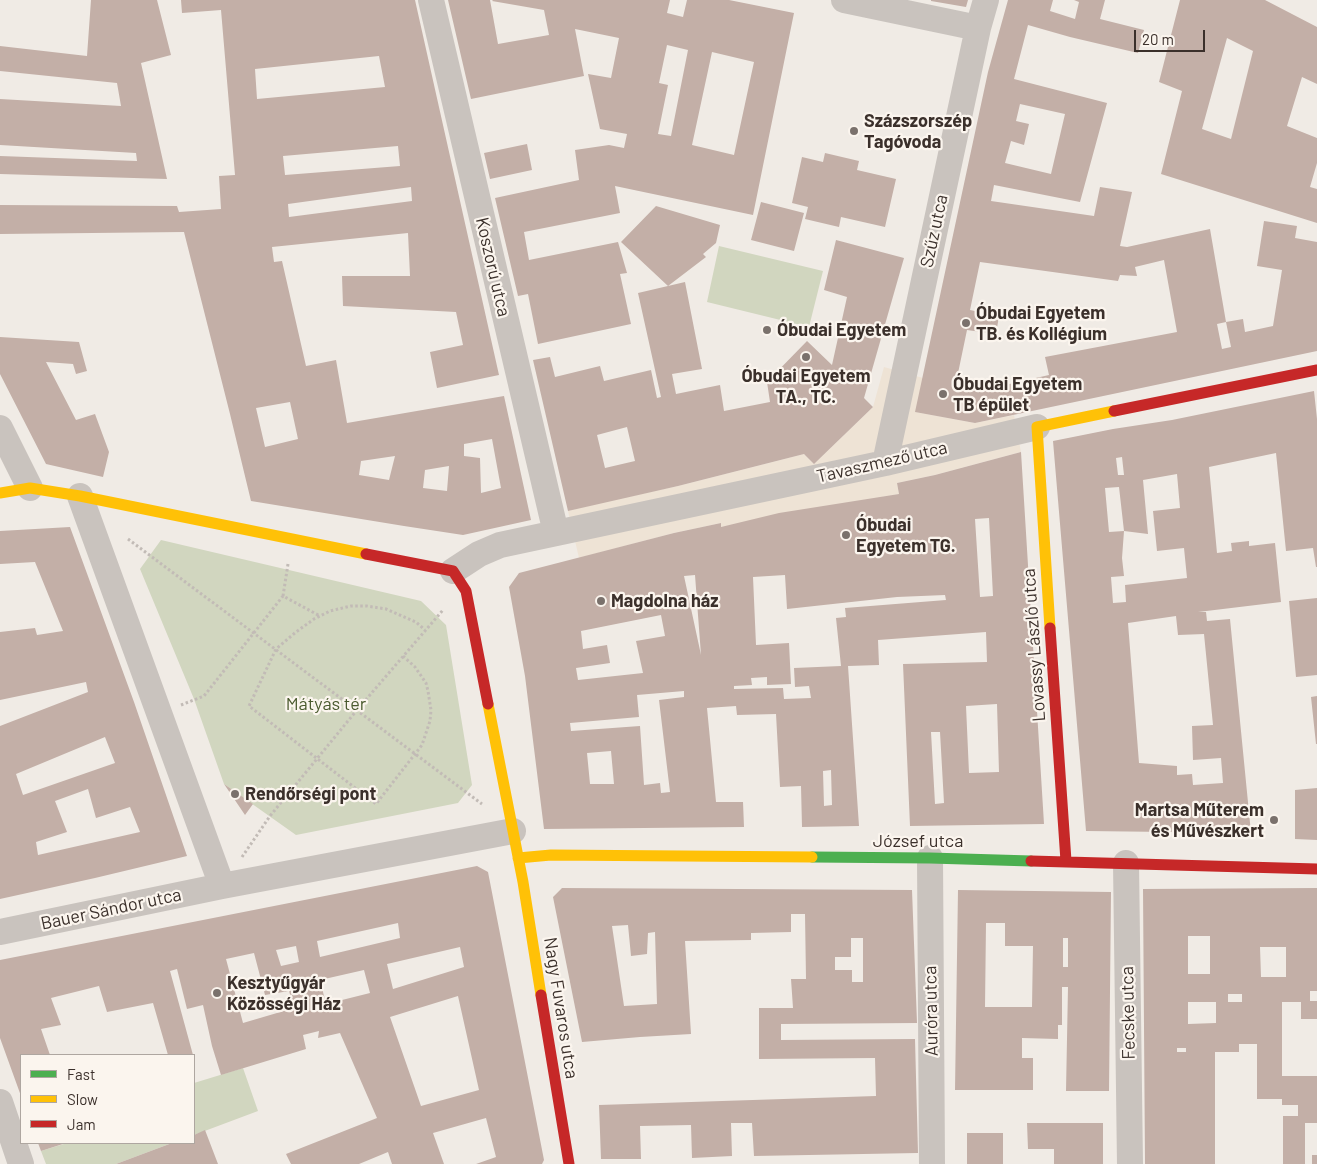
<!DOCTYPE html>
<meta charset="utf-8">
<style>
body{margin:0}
#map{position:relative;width:1317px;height:1164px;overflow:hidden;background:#f0ebe5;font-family:Barlow,sans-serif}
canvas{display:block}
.legend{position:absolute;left:20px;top:1054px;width:175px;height:90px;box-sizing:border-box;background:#fbf5ee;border:1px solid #aea6a0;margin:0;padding:6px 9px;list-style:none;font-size:15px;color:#3b302b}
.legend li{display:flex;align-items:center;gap:10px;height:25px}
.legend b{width:25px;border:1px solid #aea6a0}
.scale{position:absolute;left:1134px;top:30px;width:71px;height:22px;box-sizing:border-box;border:2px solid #3b302b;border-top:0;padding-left:6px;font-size:15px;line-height:18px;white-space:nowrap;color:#3b302b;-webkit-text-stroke:4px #fbf5ee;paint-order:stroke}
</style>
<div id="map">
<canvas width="1317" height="1164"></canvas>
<ul class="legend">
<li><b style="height:6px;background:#4caf50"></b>Fast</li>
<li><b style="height:6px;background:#ffc107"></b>Slow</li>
<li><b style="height:6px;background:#c62828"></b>Jam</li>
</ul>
<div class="scale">20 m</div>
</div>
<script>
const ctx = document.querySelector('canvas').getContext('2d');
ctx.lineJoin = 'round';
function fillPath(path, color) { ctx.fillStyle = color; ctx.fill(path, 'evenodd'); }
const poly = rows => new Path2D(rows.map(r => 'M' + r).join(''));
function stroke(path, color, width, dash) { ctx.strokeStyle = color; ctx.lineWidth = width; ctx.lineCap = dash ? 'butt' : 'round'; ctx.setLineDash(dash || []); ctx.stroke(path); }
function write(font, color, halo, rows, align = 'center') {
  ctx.font = font + ' Barlow,sans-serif'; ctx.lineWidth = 4.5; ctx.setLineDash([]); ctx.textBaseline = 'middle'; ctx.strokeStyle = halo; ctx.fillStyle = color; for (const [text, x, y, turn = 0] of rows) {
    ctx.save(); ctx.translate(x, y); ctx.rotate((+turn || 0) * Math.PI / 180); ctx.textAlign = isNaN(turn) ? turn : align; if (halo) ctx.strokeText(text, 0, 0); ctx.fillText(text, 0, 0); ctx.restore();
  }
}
const green = poly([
 [719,246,823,271,809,327,707,302],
 [161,540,421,601,446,625,472,785,458,803,296,835,224,784,194,699,140,569],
 [243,1068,258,1111,194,1135,194,1083],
 [67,1143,172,1143,116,1164,46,1164,41,1151]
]);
const plaza = poly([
 [884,367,923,378,916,412,975,423,1014,415,1021,452,935,475,897,483,899,494,721,527,721,523,674,533,579,558,568,511,603,502,678,486,804,454,814,464,873,407]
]);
const building = poly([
 [91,0,157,0,171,55,141,63,167,179,0,174,0,156,137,161,136,153,0,145,0,99,121,106,117,83,0,71,0,46,87,56],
 [181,0,415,0,499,375,437,388,430,352,463,345,456,312,343,306,342,276,410,276,408,233,272,247,274,262,282,261,306,366,336,360,347,423,504,396,531,520,463,535,404,526,251,501,230,414,184,232,0,234,0,205,177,206,179,212,221,209,219,176,235,175,221,10,182,13],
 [379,56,385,87,257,99,255,69],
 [398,146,400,166,285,175,283,156],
 [411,187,412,201,289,217,288,204],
 [290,402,298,439,265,447,256,408],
 [492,439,501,488,481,493,480,458,464,456,464,444],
 [395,456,389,480,359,475,361,461],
 [449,466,447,491,423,488,425,470],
 [448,0,490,0,498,44,549,35,544,10,492,1,493,0,670,0,667,13,683,17,687,0,729,0,794,13,753,215,615,186,620,213,524,232,529,260,618,242,627,273,620,274,631,324,538,344,528,294,518,296,495,198,579,180,575,150,609,145,624,148,627,134,600,129,588,74,611,78,619,38,575,29,584,76,471,99],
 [667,45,688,50,671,136,658,134,668,85,659,83],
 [712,52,754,62,734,155,692,145],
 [931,0,968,0,966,7,931,1],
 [1008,0,1053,0,1050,11,1075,19,1079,2,1074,0,1105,0,1100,19,1144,30,1138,53,1070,37,1028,25,1014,79,1107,103,1080,202,994,185,991,201,1094,216,1100,187,1132,192,1120,246,1127,247,1210,229,1226,322,1217,324,1222,349,1231,347,1226,322,1243,319,1245,332,1273,326,1282,270,1257,266,1264,221,1297,226,1295,238,1317,242,1317,351,975,423,915,412,988,72],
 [1020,104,1065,114,1051,174,1005,163,1011,141,1024,145,1029,124,1016,121],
 [1164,260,1177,332,1045,357,1049,375,1005,385,957,378,967,330,996,334,999,316,970,310,980,262,1118,281,1120,275,1137,276,1135,267],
 [1180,0,1265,0,1317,27,1317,84,1302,77,1287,126,1317,138,1317,163,1310,187,1317,189,1317,223,1161,174,1182,91,1159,82],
 [1227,38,1253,51,1231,139,1202,129],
 [527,144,532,170,490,179,484,153],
 [825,153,859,161,857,170,896,179,885,227,841,217,839,227,805,219,808,207,792,203,802,157,823,162],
 [761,202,804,213,794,251,751,240],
 [656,206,720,225,716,243,703,254,706,257,668,286,621,242],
 [836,240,904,258,864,398,873,407,814,464,804,454,678,486,568,511,533,360,550,357,555,377,600,366,604,381,651,370,657,398,661,397,638,293,685,282,702,369,672,374,676,394,720,385,724,411,770,402,767,382,807,341,832,365,847,297,824,290],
 [627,427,635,461,605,468,597,435],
 [0,337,79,342,87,371,76,374,73,364,46,362,76,420,95,414,109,452,103,477,46,464,0,374],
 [1314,391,1317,419,1317,567,1316,567,1313,548,1286,551,1276,453,1209,467,1217,553,1232,551,1231,543,1249,541,1249,546,1275,543,1281,602,1198,612,1206,612,1207,621,1230,619,1251,833,1086,831,1053,441,1113,429,1172,420],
 [1122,457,1124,475,1118,475,1116,458],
 [1177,474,1180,508,1153,511,1157,551,1184,548,1187,578,1125,585,1126,602,1113,603,1111,577,1124,576,1122,558,1124,531,1109,532,1105,488,1119,487,1124,531,1148,534,1143,480],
 [1176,616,1178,635,1204,634,1213,725,1192,726,1193,760,1221,758,1223,783,1193,785,1192,774,1177,775,1177,766,1139,763,1128,623],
 [1021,452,1044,824,910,826,903,664,987,662,986,632,878,640,879,665,848,666,859,826,802,827,801,786,780,787,776,714,737,715,736,706,707,708,716,802,743,802,744,827,544,829,525,676,509,587,519,573,674,533,721,523,721,527,779,513,899,494,897,483,935,475],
 [989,518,993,596,980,597,975,519],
 [695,575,701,655,684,576],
 [785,575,787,609,897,597,945,595,946,600,845,608,846,617,836,618,841,666,794,668,795,687,809,686,811,698,784,699,783,688,734,689,734,686,752,685,751,678,767,677,767,685,791,684,789,643,756,645,753,577],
 [661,615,665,636,636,641,643,673,578,680,576,668,610,663,607,645,583,649,581,631],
 [684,691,684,697,659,700,670,792,661,793,660,783,644,785,640,726,571,731,570,723,639,717,637,695],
 [997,704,999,772,969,773,966,706],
 [931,732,940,732,944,803,935,804],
 [611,751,614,784,590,784,587,753],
 [831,770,832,805,824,806,823,771],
 [70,527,134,702,187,856,95,878,0,899,0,726,88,692,86,682,0,700,0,632,35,628,37,635,63,631,35,562,0,564,0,531],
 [105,737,115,763,23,795,16,774],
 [88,789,96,818,130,807,140,832,38,855,36,842,67,832,55,801],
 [1317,598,1317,675,1296,677,1289,601],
 [1317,696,1317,744,1316,744,1311,697],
 [224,784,253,804,245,815],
 [1317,788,1317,840,1295,839,1295,790],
 [477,866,488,872,544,1160,542,1164,476,1164,496,1157,486,1118,433,1133,444,1164,392,1164,388,1152,359,1164,291,1164,286,1154,377,1118,340,1033,318,1038,319,1031,303,1035,306,1049,221,1075,212,1046,203,1005,187,1009,177,969,170,971,193,1055,168,1055,153,1003,107,1012,99,986,51,998,61,1025,41,1029,50,1055,21,1055,21,1096,0,1038,0,960],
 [398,923,400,938,320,957,317,941],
 [296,946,299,962,281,966,276,950],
 [460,947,464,967,393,989,387,964],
 [254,953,265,995,289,991,294,1008,243,1023,226,959],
 [364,970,370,993,326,1004,320,980],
 [458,996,479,1090,421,1106,390,1017],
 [562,888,912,890,917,1023,781,1024,781,1040,915,1039,918,1153,754,1156,752,1123,731,1123,732,1156,692,1158,691,1125,640,1126,641,1159,601,1159,599,1105,876,1096,875,1058,759,1059,759,1008,793,1008,791,979,806,979,805,914,791,914,791,932,751,933,751,940,685,941,691,1034,640,1037,582,1042,553,897],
 [628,925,631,956,647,954,648,933,655,932,657,1004,624,1006,612,926],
 [851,938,863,938,863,982,852,982,852,970,835,970,835,957,851,957],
 [1317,888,1317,991,1310,991,1310,1001,1317,1001,1317,1019,1301,1019,1301,1002,1282,1002,1282,1076,1317,1076,1317,1123,1305,1123,1305,1164,1283,1164,1283,1116,1298,1116,1298,1105,1282,1105,1282,1099,1257,1099,1257,1044,1239,1044,1239,1052,1215,1052,1215,1164,1145,1164,1143,889],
 [1188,936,1210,936,1210,974,1188,974],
 [1260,947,1286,947,1286,977,1261,977],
 [1228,994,1242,994,1242,1002,1228,1002],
 [1188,1002,1216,1002,1216,1023,1188,1024],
 [1177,1048,1186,1048,1186,1052,1177,1052],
 [958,890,1111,892,1109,1091,1066,1091,1068,987,1062,987,1062,1025,1058,1025,1058,1039,1022,1038,1022,1058,1033,1058,1033,1090,955,1090],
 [986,923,1005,923,1005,946,1033,946,1032,1007,985,1007],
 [1063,938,1068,938,1068,967,1063,967],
 [1027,1123,1103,1123,1103,1164,1054,1164,1054,1149,1028,1149],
 [205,1130,218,1164,116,1164,172,1143,194,1143,194,1135],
 [967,1133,1003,1133,1003,1164,967,1164],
 [38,1143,66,1143,41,1151],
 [1312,1155,1317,1155,1317,1164,1312,1164]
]);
const path = poly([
 [128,539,482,804],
 [288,564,283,596,320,616],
 [403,656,415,667,426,683,428,691,431,710,430,721,422,745,376,804,249,706,276,649,296,632,314,619,330,611,351,606,367,606,386,609,416,622,425,630],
 [181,705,204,696,283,596],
 [242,857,270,816,357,710,443,610]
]);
const street = poly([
 [431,0,556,533],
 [844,0,978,28],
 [0,428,30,488],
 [885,463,978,28,986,0],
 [80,496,222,886],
 [453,571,479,554,500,545,885,463,1037,427],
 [930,858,932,1164],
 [1126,863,1130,1164],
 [0,932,222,886,513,831],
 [0,1102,21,1164]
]);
const fast = poly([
 [812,857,930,858,1031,861]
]);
const slow = poly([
 [0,493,30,488,80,496,366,554],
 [1050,628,1037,427,1114,411],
 [488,704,523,882,541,995],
 [518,858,551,855,812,857]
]);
const jam = poly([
 [1114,411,1317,370],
 [366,554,453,571,466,591,488,704],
 [1050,628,1066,861],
 [1031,861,1317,869],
 [541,995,569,1164]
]);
const markers = [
 [854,131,5,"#7a716c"],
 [966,323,5,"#7a716c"],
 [767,330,5,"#7a716c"],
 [806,357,5,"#7a716c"],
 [943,394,5,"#7a716c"],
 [846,535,5,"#7a716c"],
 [601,601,5,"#7a716c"],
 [235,794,5,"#7a716c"],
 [1274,820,5,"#7a716c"],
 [217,993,5,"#7a716c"]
];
const poiNames = [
 ["Százszorszép",864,121],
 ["Tagóvoda",864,142],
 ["Óbudai Egyetem",976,313],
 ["TB. és Kollégium",976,334],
 ["Óbudai Egyetem",777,330],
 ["Óbudai Egyetem",806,376,"center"],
 ["TA., TC.",806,397,"center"],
 ["Óbudai Egyetem",953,384],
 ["TB épület",953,405],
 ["Óbudai",856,525],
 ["Egyetem TG.",856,546],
 ["Magdolna ház",611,601],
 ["Rendőrségi pont",245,794],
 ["Martsa Műterem",1264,810,"right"],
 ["és Művészkert",1264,831,"right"],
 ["Kesztyűgyár",227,983],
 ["Közösségi Ház",227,1004]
];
const streetNames = [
 ["Szűz utca",934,231,-78],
 ["Koszorú utca",493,267,77],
 ["Tavaszmező utca",882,462,-13],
 ["Lovassy László utca",1034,645,-94],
 ["József utca",918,841],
 ["Bauer Sándor utca",111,909,-12],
 ["Nagy Fuvaros utca",561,1008,81],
 ["Auróra utca",931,1011,-91],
 ["Fecske utca",1128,1013,-91]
];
const parkNames = [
 ["Mátyás tér",326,704]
];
fillPath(green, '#d1d6bf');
fillPath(plaza, '#eee3d5');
fillPath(building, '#c3afa7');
stroke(path, '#c2bbb6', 3, [2.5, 2.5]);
stroke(street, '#c9c3be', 26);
stroke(fast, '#4caf50', 11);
stroke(slow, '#ffc107', 11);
stroke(jam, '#c62828', 11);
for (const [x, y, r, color] of markers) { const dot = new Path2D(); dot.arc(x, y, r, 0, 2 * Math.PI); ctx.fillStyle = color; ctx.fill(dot); stroke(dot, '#fbf5ee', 2); }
write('bold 18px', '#3b302b', '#fbf5ee', poiNames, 'left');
write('18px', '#3b302b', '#fbf5ee', streetNames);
write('18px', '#4a5a2e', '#fbf5ee', parkNames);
</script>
